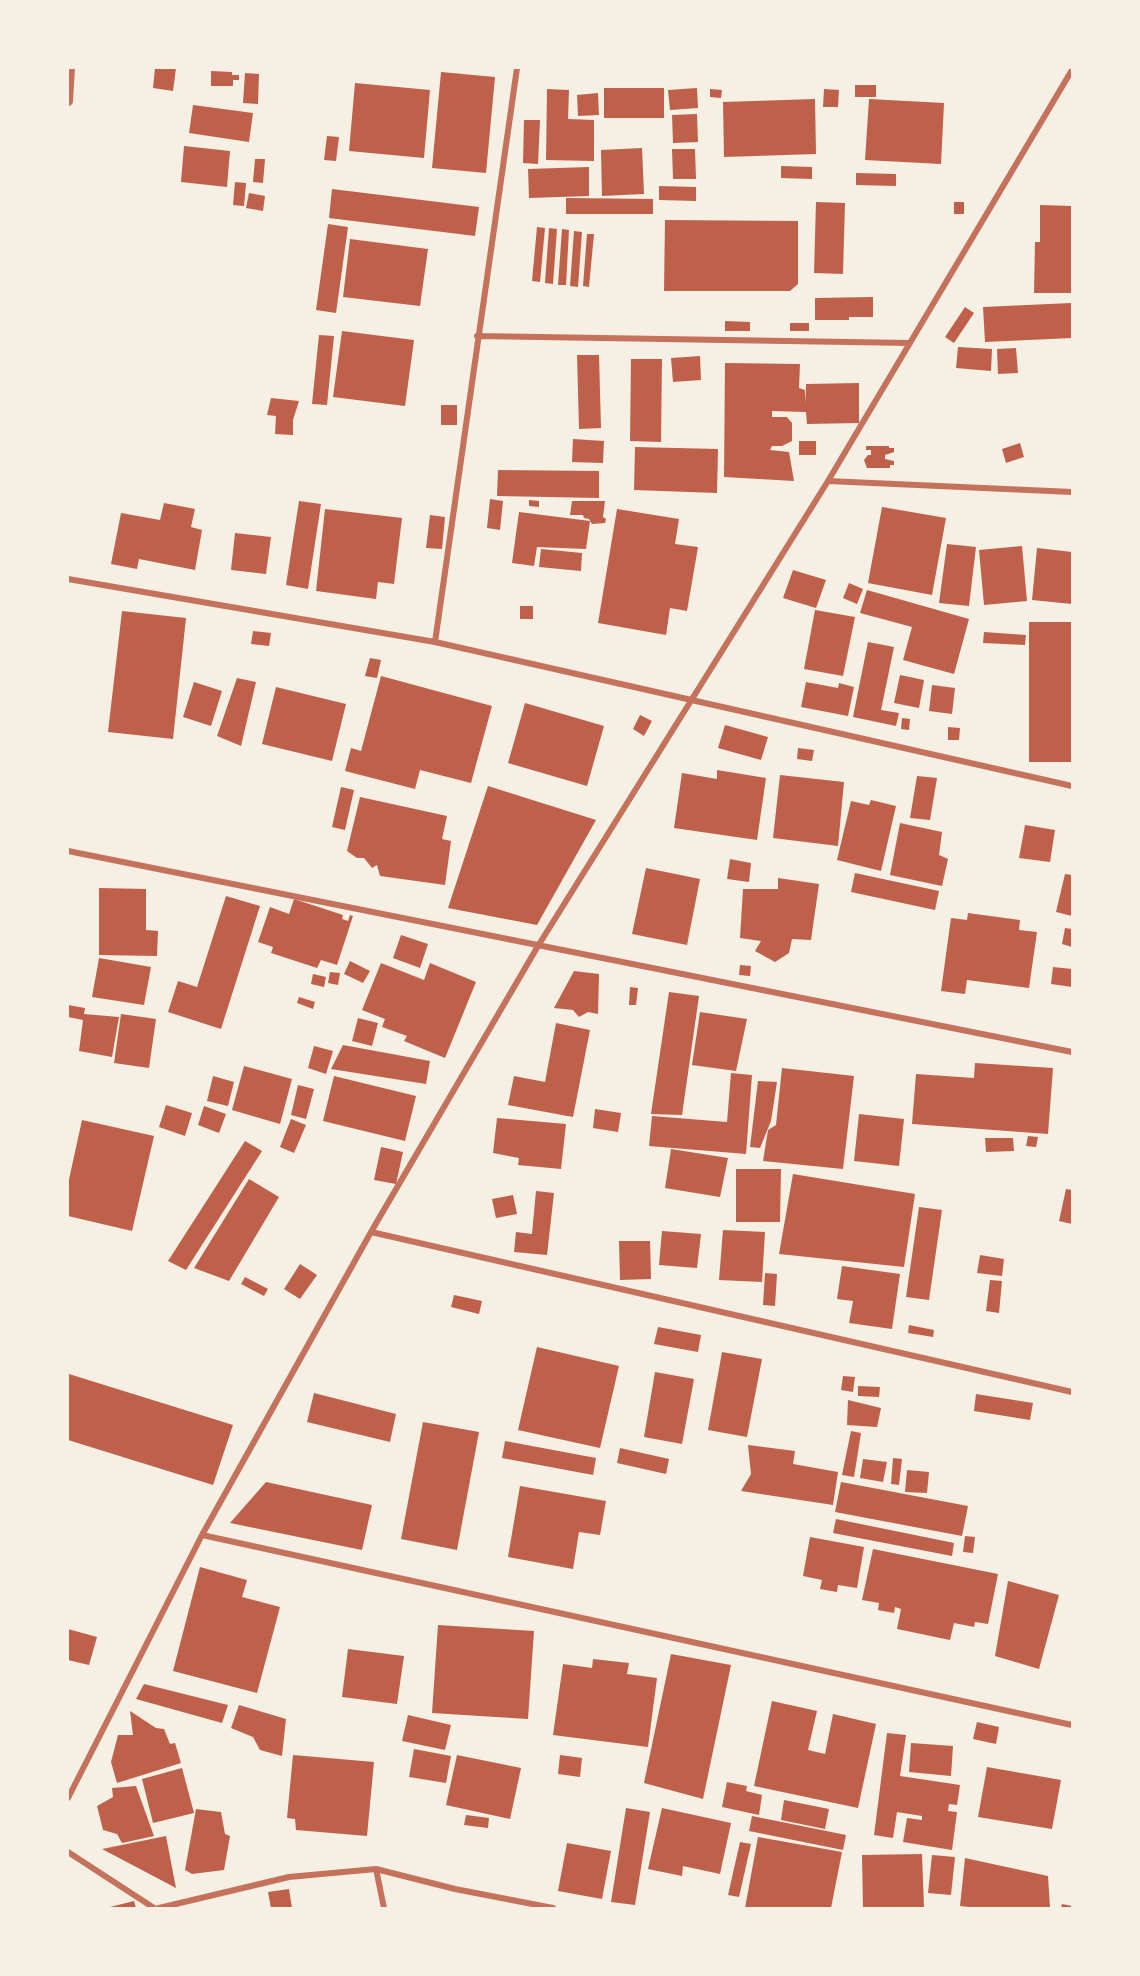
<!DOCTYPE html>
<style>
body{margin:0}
#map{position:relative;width:1140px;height:1976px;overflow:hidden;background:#f6efe4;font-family:Literata,serif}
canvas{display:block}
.frame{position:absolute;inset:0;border:69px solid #f6efe4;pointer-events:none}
</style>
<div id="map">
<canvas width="1140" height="1976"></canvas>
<div class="frame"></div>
</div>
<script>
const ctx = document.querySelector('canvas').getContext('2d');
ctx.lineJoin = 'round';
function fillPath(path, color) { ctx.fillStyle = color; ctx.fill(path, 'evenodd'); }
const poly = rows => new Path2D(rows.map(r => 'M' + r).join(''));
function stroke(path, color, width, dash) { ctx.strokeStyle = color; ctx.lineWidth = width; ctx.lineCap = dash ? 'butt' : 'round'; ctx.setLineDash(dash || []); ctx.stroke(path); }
const building = poly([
 [155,68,176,68,173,91,153,88],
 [211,71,232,72,232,75,239,75,239,80,233,80,233,86,211,86],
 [441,72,495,77,486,173,432,168],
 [245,73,259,74,258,104,243,103],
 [355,83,430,90,424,158,349,151],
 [855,85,876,85,876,97,855,97],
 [604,88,664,88,664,118,604,118],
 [697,88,698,108,670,110,668,90],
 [547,89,569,90,568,119,594,120,594,161,546,160],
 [710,89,722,90,721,98,710,97],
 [824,89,839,90,838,107,823,107],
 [598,93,599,115,578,116,577,95],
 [815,99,816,154,724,157,723,102],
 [869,99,944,103,941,164,865,160],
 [193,105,253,113,249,142,189,133],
 [697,114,698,142,673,143,672,115],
 [524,120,540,120,538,164,523,163],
 [327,136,339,137,336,161,324,160],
 [184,146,230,151,227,187,181,182],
 [642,148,644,194,602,196,601,150],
 [672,149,695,149,696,179,673,179],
 [255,159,265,159,263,183,253,182],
 [781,166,812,167,812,179,781,178],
 [589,167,589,196,529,198,528,169],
 [856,173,896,174,896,186,856,185],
 [235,182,246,183,244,206,233,205],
 [659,186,696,187,696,201,659,200],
 [332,189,479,207,475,236,329,218],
 [249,193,265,196,263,211,246,208],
 [566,198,653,199,653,214,566,214],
 [816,202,845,203,843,274,814,273],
 [954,202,964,202,964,214,954,214],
 [1040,205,1072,206,1072,293,1034,293,1035,242,1040,242],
 [665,220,798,221,798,284,790,291,664,291],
 [328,224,348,227,336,313,316,310],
 [537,227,545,228,540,282,532,281],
 [549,228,557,229,553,284,545,283],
 [562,229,569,230,566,285,558,285],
 [574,231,582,232,578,287,570,286],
 [587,234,594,234,589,287,583,286],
 [350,239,428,249,420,306,343,297],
 [873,297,873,317,849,317,849,320,815,320,815,298],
 [1071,303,1072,338,985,342,983,307],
 [965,307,974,313,954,343,945,337],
 [725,321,750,322,750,331,725,331],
 [790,323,809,323,809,331,790,331],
 [342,331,414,340,405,406,333,397],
 [319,335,334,336,327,405,312,404],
 [958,347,992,349,991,371,956,368],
 [1016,348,1018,373,998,374,997,349],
 [577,355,599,355,601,428,579,429],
 [700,356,701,380,673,382,671,358],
 [631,359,662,359,661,442,630,441],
 [725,363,800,364,799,388,805,390,806,403,806,384,859,383,859,423,807,424,806,412,772,411,772,417,787,417,792,423,792,441,782,446,772,446,770,450,789,452,794,481,724,477],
 [271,398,299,401,293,420,293,435,275,434,276,416,267,415],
 [441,405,457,405,457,425,441,425],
 [573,439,604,441,603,463,572,462],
 [799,441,816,441,816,455,799,455],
 [1020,443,1024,457,1006,463,1002,449],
 [866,446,889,446,889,448,894,448,894,452,885,455,885,459,894,461,894,465,890,465,890,468,867,468,864,460,868,455,871,455,871,450,866,450],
 [635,447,718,449,717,493,634,490],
 [498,470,599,471,599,498,497,496],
 [490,499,503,501,500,530,487,528],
 [529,500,539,501,539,507,529,506],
 [299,501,321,504,308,589,286,585],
 [572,501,605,501,603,517,606,519,605,523,592,524,589,519,584,518,583,515,570,515],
 [164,503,195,509,191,527,202,530,195,570,139,559,137,569,111,564,121,513,160,520],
 [882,507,946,518,932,595,868,583],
 [325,509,402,518,394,584,378,582,376,599,316,591],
 [617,509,679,519,675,544,698,547,687,611,670,608,666,635,598,623],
 [519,512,590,521,586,549,537,547,534,566,512,563],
 [430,515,445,517,442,549,426,548],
 [235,533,271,537,266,574,231,570],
 [947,544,976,547,969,606,939,603],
 [1022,546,1027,601,984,605,979,550],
 [1037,548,1072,552,1072,604,1032,600],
 [541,549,582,553,581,571,539,567],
 [793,570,826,580,816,608,783,598],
 [849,583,863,589,857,604,843,598],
 [867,590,969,619,954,674,903,660,912,627,860,613],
 [520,606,533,606,533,619,520,619],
 [815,610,855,617,843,676,804,669],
 [122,611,186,618,173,739,108,732],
 [1029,622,1072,622,1072,762,1029,762],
 [253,631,271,633,269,646,251,644],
 [984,632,1026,635,1025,645,983,643],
 [868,642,894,647,881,710,899,713,896,726,853,717],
 [370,658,381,660,377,678,365,676],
 [900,675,924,680,919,708,894,703],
 [381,676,492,706,471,783,420,770,415,789,345,771,351,748,361,751],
 [237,678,256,682,241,746,217,736],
 [194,682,222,691,211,726,183,717],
 [806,682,838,688,839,683,854,687,848,716,801,707],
 [932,685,955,688,952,714,929,711],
 [276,687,346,704,332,761,262,744],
 [525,703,604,726,587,786,508,763],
 [640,715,652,721,644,736,633,729],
 [902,718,910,719,909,730,901,729],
 [725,725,768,737,761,760,718,748],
 [948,727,960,728,959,740,948,740],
 [798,748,814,750,812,761,797,759],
 [717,770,766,778,757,840,674,828,682,773,717,779],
 [780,775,844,782,838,846,773,838],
 [917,776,937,778,930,820,910,818],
 [488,786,596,820,537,925,448,908],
 [341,787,354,790,345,830,332,827],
 [360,797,447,816,442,839,451,841,445,885,380,876,377,865,372,868,364,858,357,858,347,851],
 [871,800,896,806,881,871,837,860,851,801,869,805],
 [900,823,942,832,939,855,948,859,942,886,890,875],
 [1025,825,1055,830,1050,862,1019,858],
 [730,859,751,863,749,882,727,879],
 [646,868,700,879,687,945,632,934],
 [855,873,939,891,935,910,851,892],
 [1065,874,1072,875,1072,916,1056,912],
 [778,878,819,884,811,940,792,939,789,953,775,962,755,951,761,941,740,938,743,889,778,889],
 [99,888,146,889,146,930,158,931,157,956,99,955],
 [226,896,260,906,221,1029,168,1012,178,981,197,987],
 [294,899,343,915,342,919,348,921,350,915,353,916,337,965,321,960,317,968,271,953,273,947,258,942,270,907,289,914],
 [968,913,1020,920,1019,930,1037,932,1029,988,967,980,965,994,941,991,951,918,967,920],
 [1065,928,1072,929,1072,947,1062,944],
 [401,935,428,944,420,968,393,958],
 [99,958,151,967,144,1005,92,997],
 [350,961,370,971,363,983,344,974],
 [381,963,424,980,430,963,476,982,445,1058,404,1041,407,1036,382,1027,385,1019,362,1010],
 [740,965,751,966,750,976,739,975],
 [1053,967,1072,969,1072,987,1051,984],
 [574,971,599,974,598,1014,588,1012,579,1017,573,1010,554,1008],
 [330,972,340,973,338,985,328,983],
 [313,974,326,977,324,987,311,984],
 [630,987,638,988,636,1005,629,1005],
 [669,992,699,996,682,1115,651,1114],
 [299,997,315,1002,313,1009,297,1003],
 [68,1005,85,1008,84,1014,119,1017,112,1057,79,1051,83,1020,68,1017],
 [700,1012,747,1019,736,1071,692,1065],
 [121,1014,156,1019,149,1068,114,1063],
 [358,1018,378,1023,372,1046,352,1041],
 [556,1023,590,1030,573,1117,508,1105,514,1076,545,1082],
 [343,1045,430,1061,426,1084,331,1069],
 [314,1046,333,1051,326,1074,308,1068],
 [975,1063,1053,1068,1048,1134,912,1124,916,1074,974,1078],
 [244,1066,292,1079,280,1124,232,1110],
 [782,1068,854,1076,843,1169,763,1161,768,1130,776,1125],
 [731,1073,752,1075,746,1154,649,1146,652,1116,727,1122],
 [213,1076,234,1082,228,1106,207,1101],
 [334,1076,416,1096,405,1141,323,1121],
 [758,1081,777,1082,771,1121,760,1148,750,1147],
 [298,1085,314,1089,306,1119,291,1115],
 [166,1105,192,1113,185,1136,159,1127],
 [204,1106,226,1114,219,1133,198,1125],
 [595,1109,621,1113,618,1132,593,1128],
 [859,1114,904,1119,899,1166,854,1161],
 [497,1118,566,1124,561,1169,518,1165,519,1158,493,1153],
 [291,1119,306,1125,294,1153,280,1147],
 [82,1120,154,1136,132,1231,68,1216,68,1184],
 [1028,1136,1038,1137,1036,1147,1026,1146],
 [985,1138,1013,1138,1014,1151,986,1152],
 [245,1141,262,1151,186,1270,168,1261],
 [381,1147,403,1152,396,1184,374,1180],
 [671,1149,728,1158,720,1197,665,1188],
 [736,1169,781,1169,780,1222,736,1222],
 [793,1174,915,1194,904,1267,779,1254],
 [249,1179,279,1197,229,1281,194,1268],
 [1066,1189,1072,1190,1072,1224,1059,1221],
 [536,1191,554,1193,547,1255,514,1252,516,1232,532,1234],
 [513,1195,517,1214,496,1218,492,1199],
 [919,1207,942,1210,929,1300,906,1297],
 [723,1230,765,1232,762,1282,719,1280],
 [662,1231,701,1234,697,1268,659,1265],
 [619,1241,650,1241,651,1279,620,1280],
 [980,1255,1004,1259,1002,1276,977,1273],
 [300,1264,317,1275,300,1299,284,1289],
 [842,1266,900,1274,892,1329,849,1323,853,1301,837,1299],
 [765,1273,777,1274,775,1306,763,1305],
 [245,1277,268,1289,264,1296,241,1284],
 [990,1280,1002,1281,999,1313,986,1311],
 [454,1295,482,1301,479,1314,451,1307],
 [909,1325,934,1330,933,1337,908,1333],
 [658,1327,701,1335,698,1352,654,1344],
 [537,1347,619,1366,600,1448,518,1430],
 [722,1352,762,1359,747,1437,708,1430],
 [655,1372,694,1379,682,1444,644,1437],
 [69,1374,233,1425,213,1485,68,1440,68,1379],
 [843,1376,855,1377,853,1392,841,1390],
 [858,1386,880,1387,879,1397,858,1396],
 [314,1393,396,1414,390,1442,307,1422],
 [976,1394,1033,1403,1030,1420,974,1411],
 [848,1400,881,1408,877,1427,847,1425],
 [423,1422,479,1432,457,1550,401,1539],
 [851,1431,861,1433,854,1477,842,1475],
 [505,1441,596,1458,593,1475,502,1458],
 [748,1445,795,1451,793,1464,838,1472,833,1505,741,1491,751,1474],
 [620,1448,669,1459,666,1474,617,1463],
 [893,1458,902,1459,899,1485,891,1484],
 [863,1459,887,1462,883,1482,860,1478],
 [907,1470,929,1472,927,1493,905,1492],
 [266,1482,372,1505,362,1550,230,1523],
 [841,1482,968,1506,962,1536,835,1512],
 [520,1486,606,1501,600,1535,579,1532,573,1569,508,1557],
 [836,1519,954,1543,952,1556,833,1533],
 [965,1536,975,1537,973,1553,963,1552],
 [810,1537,864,1547,857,1588,838,1585,837,1592,820,1589,822,1580,803,1576],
 [873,1549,998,1574,988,1624,975,1622,974,1627,954,1623,950,1640,897,1629,901,1609,895,1607,894,1613,878,1610,879,1603,862,1600],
 [200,1567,247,1580,242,1597,280,1607,257,1693,173,1671],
 [1008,1581,1059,1595,1039,1669,995,1656],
 [438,1625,534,1631,528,1719,432,1713],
 [68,1629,97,1637,89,1665,68,1660],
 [348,1649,404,1656,397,1704,342,1697],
 [671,1654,731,1665,703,1799,644,1783],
 [593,1659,629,1663,627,1674,657,1678,648,1747,553,1735,563,1664,592,1668],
 [144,1684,228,1705,222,1723,136,1699],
 [772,1701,817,1711,808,1750,825,1754,833,1714,876,1724,858,1808,754,1786],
 [239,1705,286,1719,282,1756,260,1750,253,1737,231,1728],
 [130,1711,156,1728,164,1729,170,1744,175,1743,181,1763,117,1783,111,1762,118,1735,133,1735],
 [408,1715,451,1725,445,1750,402,1741],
 [977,1722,999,1727,996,1744,973,1739],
 [887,1733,906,1735,900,1776,960,1785,957,1805,949,1804,948,1811,957,1812,952,1850,903,1842,907,1818,922,1820,922,1816,897,1812,893,1838,874,1835],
 [911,1743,953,1746,951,1776,909,1772],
 [414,1749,451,1756,446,1783,409,1777],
 [293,1755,374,1762,367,1836,296,1830,295,1819,287,1818],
 [457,1755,521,1768,510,1819,446,1805],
 [560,1755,582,1758,580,1777,558,1774],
 [987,1767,1061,1780,1052,1829,978,1817],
 [182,1768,194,1813,153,1823,142,1779],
 [727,1782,747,1786,746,1791,762,1795,759,1815,722,1807],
 [136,1786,154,1836,122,1843,117,1834,103,1830,97,1806,113,1797,112,1788],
 [784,1800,829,1809,825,1829,781,1820],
 [626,1808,650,1812,635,1905,611,1902],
 [662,1808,731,1823,720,1874,683,1866,682,1876,648,1869],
 [196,1809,221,1812,225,1834,230,1836,224,1870,192,1874,185,1870],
 [466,1815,489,1818,488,1828,464,1825],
 [752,1816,846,1835,843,1850,749,1831],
 [166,1836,176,1888,102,1849],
 [758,1837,842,1852,831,1908,745,1908],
 [740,1842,751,1844,739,1897,728,1895],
 [567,1843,611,1851,602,1899,558,1891],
 [922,1854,924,1908,863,1908,862,1855],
 [932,1855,955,1857,951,1895,928,1893],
 [965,1858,1048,1876,1050,1908,978,1908,960,1906],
 [289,1889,292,1908,271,1908,268,1892],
 [134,1901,136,1908,106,1908],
 [1062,1904,1072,1906,1072,1908,1061,1908]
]);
const minor = poly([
 [477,336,910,343],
 [828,481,1072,492],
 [68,579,435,642,1072,786],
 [435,642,517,68],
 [68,851,1072,1052],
 [371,1232,1072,1392],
 [202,1535,1072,1725],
 [68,1798,202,1535,371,1232,538,946,828,481,1072,70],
 [68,1852,154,1908],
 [376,1869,384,1908],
 [159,1908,289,1877,376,1869,455,1889,553,1908]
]);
const tertiary = poly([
 [68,101,70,68]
]);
fillPath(building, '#bf614a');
stroke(minor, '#c5725c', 6);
stroke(tertiary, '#c5725c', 10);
</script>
